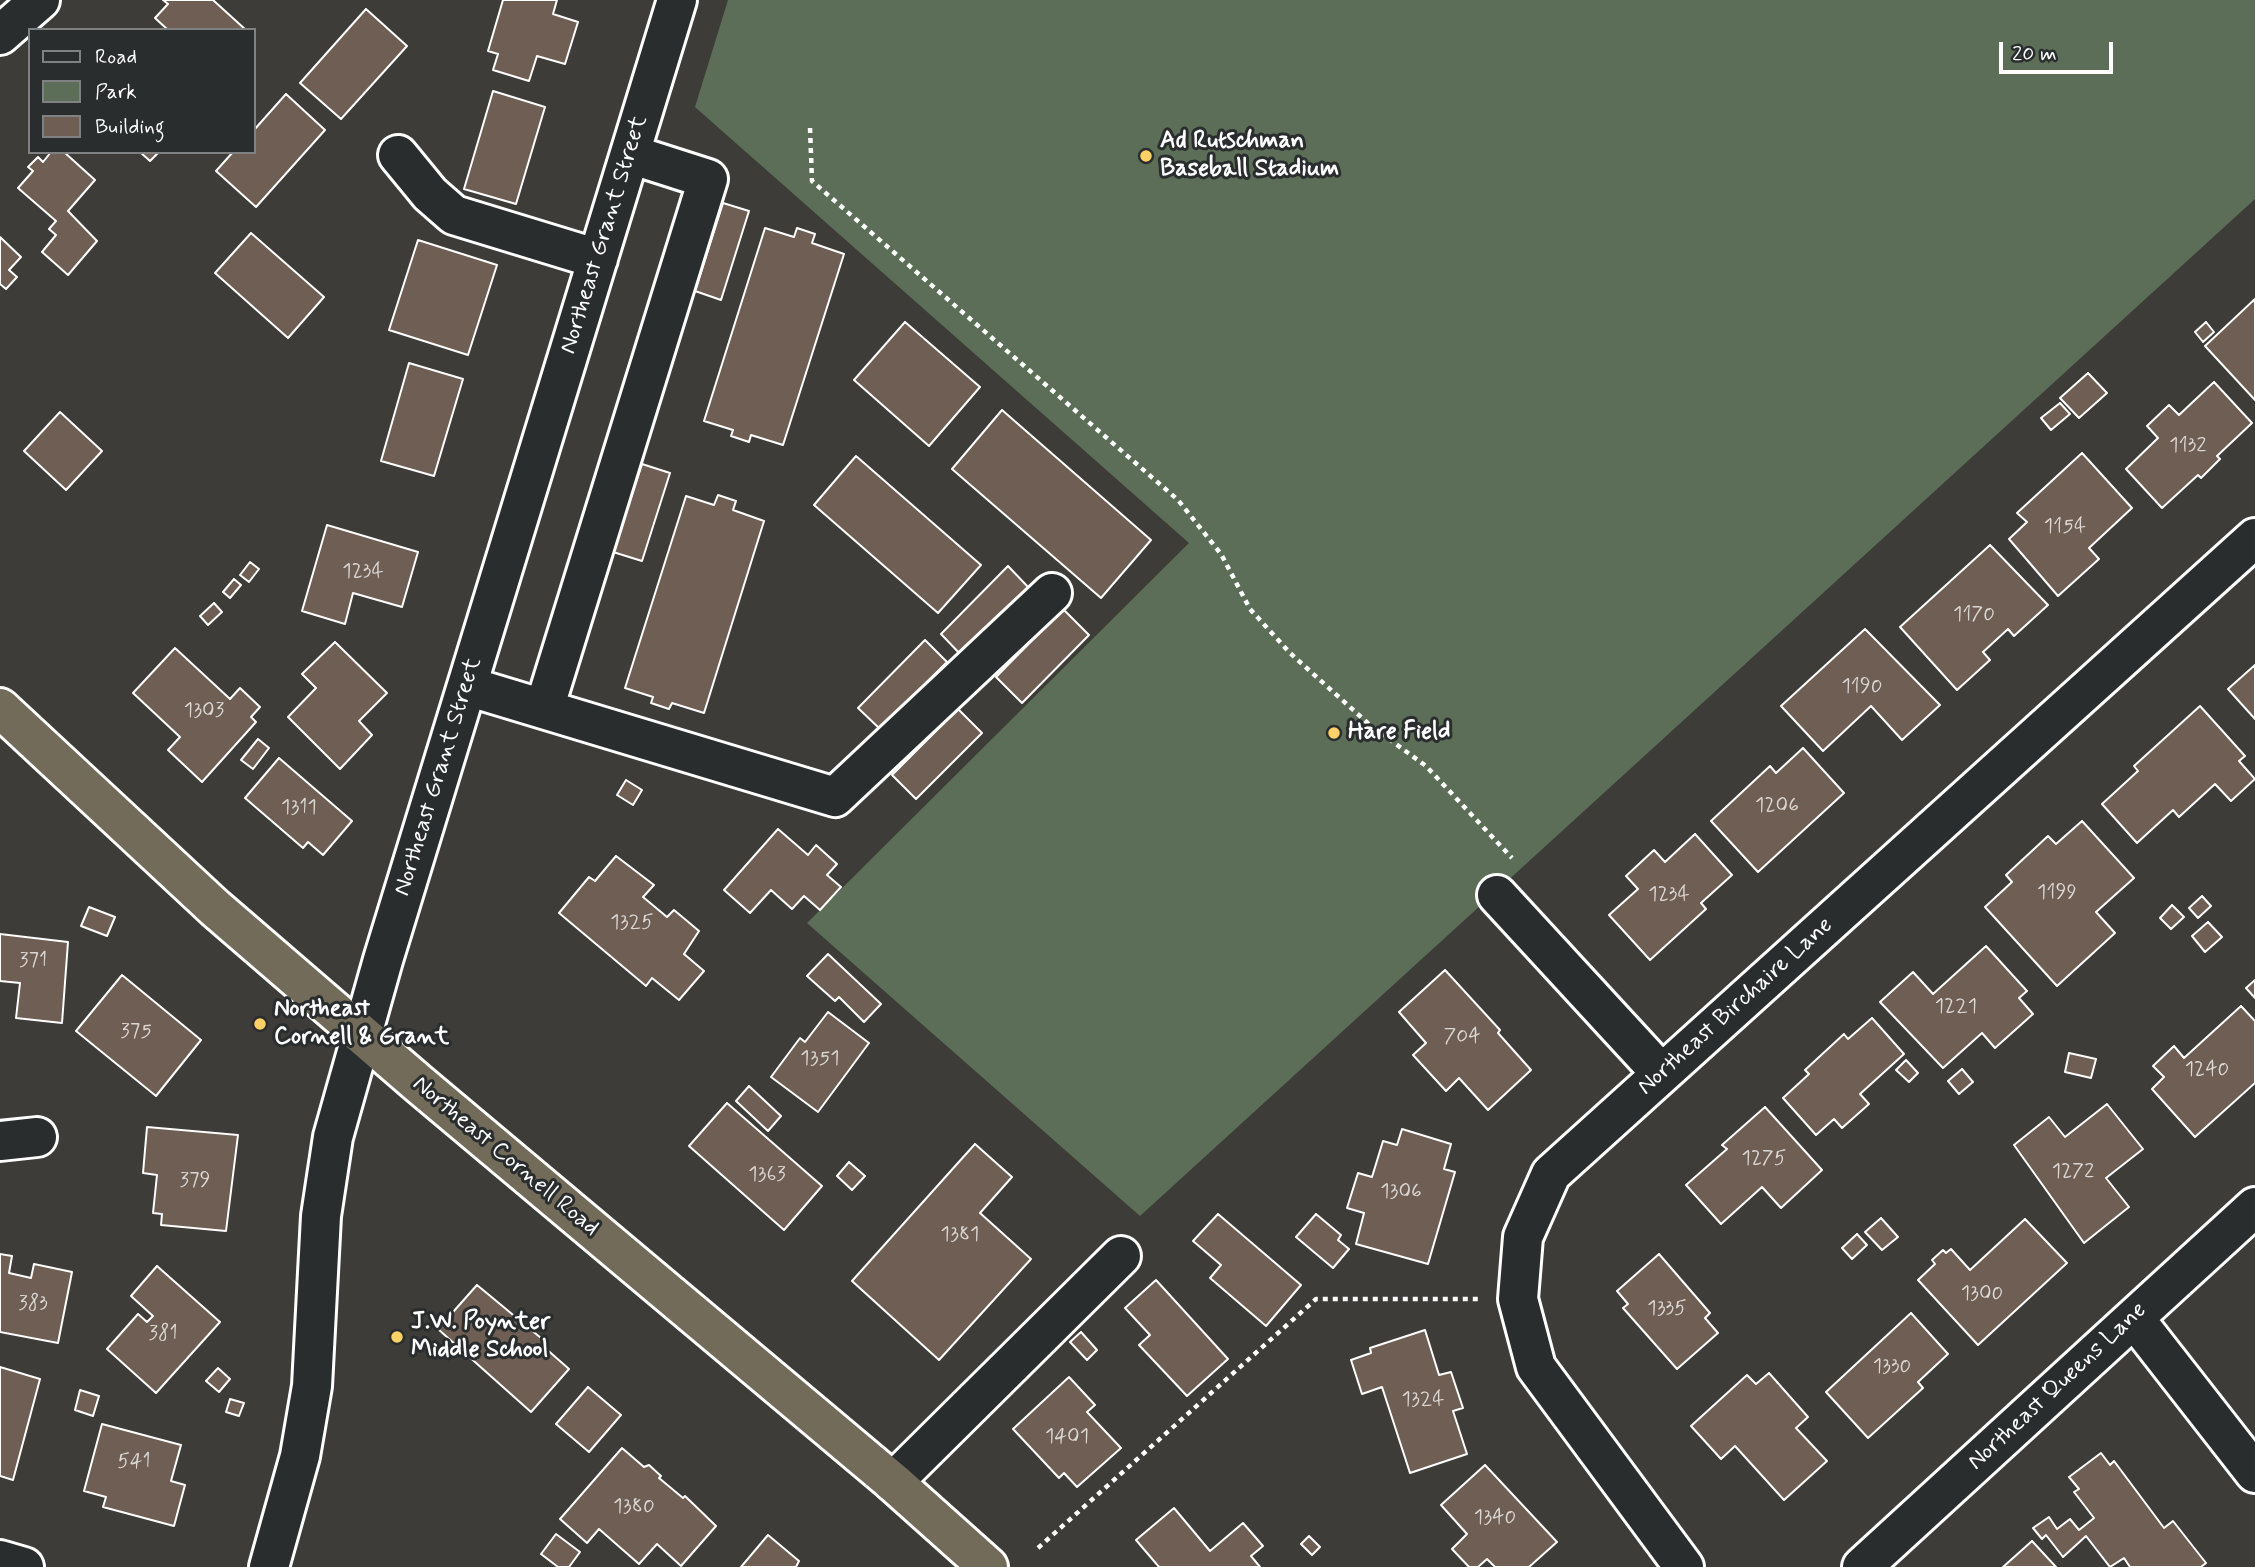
<!DOCTYPE html>
<style>
body{margin:0}
#map{position:relative;width:2255px;height:1567px;overflow:hidden;background:#3e3c39;font-family:Mynerve,sans-serif}
canvas{display:block}
.legend{position:absolute;left:28px;top:28px;width:228px;height:126px;box-sizing:border-box;background:#2a2d2e;border:2px solid #7f8182;margin:0;padding:9px 12px;list-style:none;font-size:21px;color:#fff}
.legend li{display:flex;align-items:center;gap:14px;height:35px}
.legend b{width:35px;border:2px solid #7f8182}
.scale{position:absolute;left:1999px;top:42px;width:114px;height:32px;box-sizing:border-box;border:4px solid #fff;border-top:0;padding-left:9px;font-size:21px;line-height:24px;white-space:nowrap;color:#fff;-webkit-text-stroke:5px #2a2d2e;paint-order:stroke}
</style>
<div id="map">
<canvas width="2255" height="1567"></canvas>
<ul class="legend">
<li><b style="height:9px;background:#2a2d2e"></b>Road</li>
<li><b style="height:19px;background:#5c6e57"></b>Park</li>
<li><b style="height:19px;background:#6e5e54"></b>Building</li>
</ul>
<div class="scale">20 m</div>
</div>
<script>
const ctx = document.querySelector('canvas').getContext('2d');
ctx.lineJoin = 'round';
function fillPath(path, color) { ctx.fillStyle = color; ctx.fill(path, 'evenodd'); }
const poly = rows => new Path2D(rows.map(r => 'M' + r).join(''));
function stroke(path, color, width, dash) { ctx.strokeStyle = color; ctx.lineWidth = width; ctx.lineCap = dash ? 'butt' : 'round'; ctx.setLineDash(dash || []); ctx.stroke(path); }
function write(font, color, halo, rows, align = 'center') {
  ctx.font = font + ' Mynerve,sans-serif'; ctx.lineWidth = 6; ctx.setLineDash([]); ctx.textBaseline = 'middle'; ctx.strokeStyle = halo; ctx.fillStyle = color; for (const [text, x, y, turn = 0] of rows) {
    ctx.save(); ctx.translate(x, y); ctx.rotate((+turn || 0) * Math.PI / 180); ctx.textAlign = isNaN(turn) ? turn : align; if (halo) ctx.strokeText(text, 0, 0); ctx.fillText(text, 0, 0); ctx.restore();
  }
}
const green = poly([
 [728,0,2255,0,2255,199,1140,1216,807,923,1189,543,695,107]
]);
const building = poly([
 [163,0,213,0,246,30,168,30,155,18,168,4,163,0],
 [503,0,557,0,553,14,578,22,565,64,537,56,529,81,493,70,498,54,488,51,503,0],
 [366,9,407,46,341,119,300,83,366,9],
 [493,91,545,107,516,204,464,189,493,91],
 [286,94,325,130,256,207,216,171,233,152,254,152,254,130,286,94],
 [51,152,64,152,95,180,68,211,97,241,68,275,42,252,56,235,49,229,56,221,18,188,33,171,28,167,38,157,43,162,51,152],
 [140,152,159,152,150,161,140,152],
 [723,203,749,211,721,300,695,291,723,203],
 [765,228,794,237,797,228,815,234,812,243,844,254,783,445,751,435,749,442,731,436,733,430,704,421,765,228],
 [251,233,324,297,288,338,215,273,251,233],
 [0,237,21,257,9,270,17,277,6,289,0,284,0,237],
 [418,240,497,265,468,355,389,330,418,240],
 [2255,299,2255,400,2205,346,2255,299],
 [905,322,980,387,929,446,854,380,905,322],
 [2206,322,2214,332,2203,342,2195,332,2206,322],
 [409,363,463,379,434,476,381,461,409,363],
 [2088,373,2107,393,2079,418,2060,398,2088,373],
 [2214,382,2252,423,2217,456,2220,459,2201,478,2198,475,2162,508,2126,469,2158,438,2147,426,2169,405,2179,415,2214,382],
 [2060,403,2070,414,2051,430,2041,418,2060,403],
 [1002,410,1151,540,1101,598,952,469,1002,410],
 [60,412,102,451,66,490,24,451,60,412],
 [2082,453,2132,508,2089,548,2099,559,2058,596,2009,539,2027,522,2017,513,2082,453],
 [856,456,981,565,938,613,814,505,856,456],
 [642,464,670,473,642,561,613,552,642,464],
 [718,495,736,501,733,510,764,521,704,713,672,703,669,709,651,703,653,697,625,688,686,496,714,505,718,495],
 [327,525,418,552,402,607,353,593,345,624,302,611,327,525],
 [1990,545,2048,605,2014,636,2008,629,1983,652,1990,660,1957,690,1900,627,1990,545],
 [250,562,259,569,249,582,240,575,250,562],
 [1008,566,1029,588,962,656,941,634,1008,566],
 [234,579,241,585,230,598,223,592,234,579],
 [214,603,222,612,208,625,200,616,214,603],
 [1063,609,1089,635,1022,703,996,677,1063,609],
 [1865,629,1940,705,1902,740,1871,706,1823,751,1781,706,1865,629],
 [925,640,947,662,880,729,858,708,925,640],
 [335,642,387,693,359,721,372,735,340,769,288,717,316,688,302,674,335,642],
 [175,648,230,699,240,688,260,707,251,717,256,722,202,782,168,750,180,737,133,693,175,648],
 [2255,665,2255,719,2228,689,2255,665],
 [2200,706,2245,756,2239,761,2255,779,2231,801,2215,784,2179,817,2173,810,2137,843,2102,804,2138,771,2134,766,2200,706],
 [958,709,982,733,916,799,892,775,958,709],
 [258,739,269,748,253,769,241,760,258,739],
 [1803,748,1844,793,1758,872,1711,821,1770,766,1776,773,1803,748],
 [279,758,352,821,323,855,308,842,303,848,245,798,279,758],
 [626,780,642,790,633,805,617,795,626,780],
 [2082,821,2134,878,2096,912,2115,933,2057,986,1985,907,2012,882,2006,875,2048,836,2056,844,2082,821],
 [778,829,808,855,816,845,837,864,827,875,841,887,820,910,804,896,792,909,771,890,750,913,724,890,778,829],
 [1695,834,1732,875,1701,903,1706,909,1650,960,1609,915,1638,889,1626,876,1654,850,1665,862,1695,834],
 [616,856,654,885,643,897,667,917,674,910,699,931,684,954,704,971,679,1000,652,978,646,986,559,913,589,877,595,881,616,856],
 [2202,896,2211,906,2198,918,2189,908,2202,896],
 [2172,905,2184,917,2171,929,2160,918,2172,905],
 [89,907,115,917,107,936,81,926,89,907],
 [2208,922,2222,937,2205,952,2192,936,2208,922],
 [0,934,68,942,62,1023,16,1018,20,983,0,981,0,934],
 [1986,946,2027,991,2019,998,2033,1014,1995,1048,1982,1033,1943,1068,1880,1002,1913,972,1933,994,1986,946],
 [828,954,881,1004,864,1022,839,997,835,1001,807,976,828,954],
 [1445,970,1500,1030,1498,1033,1531,1070,1488,1110,1459,1078,1446,1091,1413,1055,1426,1043,1399,1012,1445,970],
 [122,975,201,1040,156,1096,76,1031,122,975],
 [2255,980,2255,998,2246,988,2255,980],
 [2241,1006,2255,1021,2255,1083,2195,1137,2152,1089,2164,1077,2153,1066,2174,1046,2184,1058,2241,1006],
 [828,1012,869,1043,818,1112,771,1077,800,1038,805,1042,828,1012],
 [1872,1018,1904,1054,1860,1094,1869,1104,1842,1128,1834,1119,1816,1135,1783,1098,1809,1074,1805,1070,1844,1034,1848,1039,1872,1018],
 [2069,1053,2096,1059,2091,1078,2065,1072,2069,1053],
 [1906,1060,1918,1073,1909,1082,1896,1070,1906,1060],
 [1962,1069,1973,1082,1959,1094,1948,1081,1962,1069],
 [749,1086,781,1116,768,1131,736,1101,749,1086],
 [727,1103,822,1186,784,1230,689,1146,727,1103],
 [2107,1104,2143,1149,2106,1178,2129,1207,2084,1243,2014,1145,2049,1117,2065,1137,2107,1104],
 [1765,1107,1822,1170,1781,1208,1762,1187,1721,1224,1686,1185,1727,1149,1722,1145,1765,1107],
 [147,1127,238,1135,226,1231,161,1225,162,1214,153,1213,157,1175,143,1173,147,1127],
 [1402,1129,1451,1144,1444,1169,1455,1172,1428,1264,1356,1244,1364,1213,1347,1208,1358,1173,1372,1177,1383,1141,1397,1145,1402,1129],
 [975,1144,1012,1177,980,1213,1031,1259,939,1360,852,1281,975,1144],
 [849,1162,865,1176,852,1190,837,1176,849,1162],
 [1218,1214,1301,1285,1266,1326,1210,1278,1221,1265,1193,1241,1218,1214],
 [1316,1214,1341,1235,1338,1240,1349,1249,1333,1268,1296,1237,1316,1214],
 [1881,1218,1898,1237,1882,1250,1865,1232,1881,1218],
 [2025,1219,2067,1263,1978,1345,1918,1280,1935,1264,1932,1260,1943,1250,1946,1253,1951,1249,1970,1270,2025,1219],
 [1857,1234,1867,1245,1852,1259,1842,1248,1857,1234],
 [0,1254,12,1256,9,1273,31,1278,34,1264,72,1272,58,1343,0,1332,0,1254],
 [1659,1254,1710,1313,1705,1318,1718,1333,1677,1369,1623,1308,1628,1304,1617,1291,1659,1254],
 [157,1266,220,1322,156,1393,107,1349,138,1314,147,1322,153,1316,131,1296,157,1266],
 [1156,1280,1228,1359,1187,1396,1139,1345,1150,1335,1125,1308,1156,1280],
 [477,1285,547,1343,544,1347,569,1369,531,1412,438,1329,477,1285],
 [1911,1313,1948,1354,1918,1382,1923,1388,1868,1438,1826,1392,1911,1313],
 [1425,1330,1439,1375,1451,1372,1463,1408,1453,1411,1467,1454,1410,1473,1382,1387,1362,1394,1351,1360,1371,1353,1370,1348,1425,1330],
 [1081,1332,1097,1350,1087,1360,1070,1342,1081,1332],
 [0,1367,40,1379,13,1480,0,1476,0,1367],
 [218,1368,230,1379,219,1392,206,1381,218,1368],
 [1769,1373,1808,1417,1796,1428,1827,1461,1784,1500,1735,1446,1721,1459,1691,1426,1747,1375,1756,1384,1769,1373],
 [1069,1377,1095,1405,1087,1412,1121,1448,1077,1487,1064,1473,1059,1478,1013,1429,1069,1377],
 [588,1387,621,1415,589,1452,556,1424,588,1387],
 [80,1390,99,1396,93,1416,75,1410,80,1390],
 [230,1399,244,1403,239,1416,226,1412,230,1399],
 [102,1424,181,1445,171,1481,185,1485,174,1526,103,1507,106,1497,84,1491,102,1424],
 [622,1448,644,1467,649,1465,661,1476,659,1478,683,1498,685,1496,716,1526,681,1566,657,1544,639,1564,599,1529,587,1543,560,1519,622,1448],
 [2101,1453,2110,1465,2114,1461,2164,1528,2173,1521,2206,1563,2201,1567,2130,1567,2124,1558,2110,1567,2086,1536,2063,1557,2046,1535,2042,1539,2033,1528,2049,1517,2057,1529,2070,1519,2079,1530,2094,1518,2074,1492,2079,1489,2069,1477,2101,1453],
 [1485,1465,1557,1542,1529,1567,1495,1567,1487,1559,1478,1567,1469,1567,1452,1549,1467,1534,1441,1505,1485,1465],
 [1174,1508,1210,1551,1243,1523,1263,1546,1251,1556,1260,1567,1159,1567,1136,1540,1174,1508],
 [556,1534,580,1552,569,1567,558,1567,541,1554,556,1534],
 [768,1535,799,1561,796,1567,741,1567,768,1535],
 [1309,1536,1320,1547,1312,1555,1301,1544,1309,1536],
 [2032,1541,2056,1567,2003,1567,2032,1541]
]);
const path = poly([
 [810,128,812,181,1178,500,1221,554,1250,609,1290,653,1371,726,1426,766,1512,858],
 [1038,1548,1316,1299,1482,1299]
]);
const minor = poly([
 [0,35,40,0],
 [398,155,430,194,454,215,598,259],
 [467,686,835,797,1052,593],
 [544,709,708,179,630,154],
 [1497,895,1661,1073],
 [0,1141,37,1137],
 [2134,1318,2255,1473],
 [893,1482,1121,1256],
 [0,1560,24,1567],
 [269,1567,300,1456,312,1386,321,1216,333,1137,383,960,677,0],
 [1684,1567,1536,1367,1518,1299,1523,1237,1551,1174,2255,538],
 [1862,1567,2255,1207]
]);
const highway = poly([
 [0,708,215,908,419,1084,893,1482,988,1567]
]);
const markers = [
 [1146,156,7,"#ffd166"],
 [1334,733,7,"#ffd166"],
 [260,1024,7,"#ffd166"],
 [397,1337,7,"#ffd166"]
];
const numberNames = [
 ["1132",2188,447],
 ["1154",2065,528],
 ["1234",363,573],
 ["1170",1974,616],
 ["1190",1862,688],
 ["1303",204,712],
 ["1206",1777,807],
 ["1311",299,809],
 ["1199",2057,894],
 ["1234",1669,896],
 ["1325",632,924],
 ["371",33,962],
 ["1221",1956,1008],
 ["375",136,1033],
 ["704",1462,1038],
 ["1351",820,1060],
 ["1240",2207,1071],
 ["1275",1764,1160],
 ["1272",2073,1173],
 ["1363",767,1176],
 ["379",195,1182],
 ["1306",1401,1193],
 ["1381",960,1236],
 ["1300",1982,1295],
 ["383",33,1305],
 ["1335",1667,1310],
 ["381",163,1335],
 ["1330",1892,1368],
 ["1324",1423,1401],
 ["1401",1067,1438],
 ["541",134,1463],
 ["1380",634,1508],
 ["1340",1495,1519]
];
const poiNames = [
 ["Ad Rutschman",1160,142],
 ["Baseball Stadium",1160,170],
 ["Hare Field",1348,733],
 ["Northeast",274,1010],
 ["Cornell & Grant",274,1038],
 ["J.W. Poynter",411,1323],
 ["Middle School",411,1351]
];
const streetNames = [
 ["Northeast Grant Street",605,235,-73],
 ["Northeast Grant Street",439,777,-73],
 ["Northeast Birchaire Lane",1736,1007,-42],
 ["Northeast Cornell Road",505,1157,40],
 ["Northeast Queens Lane",2058,1387,-43]
];
fillPath(green, '#5c6e57');
fillPath(building, '#6e5e54');
stroke(building, '#fff', 2);
stroke(minor, '#fff', 44);
stroke(highway, '#fff', 44);
stroke(path, '#fff', 4.5, [5, 5]);
stroke(minor, '#2a2d2e', 38);
stroke(highway, '#736b5a', 38);
for (const [x, y, r, color] of markers) { const dot = new Path2D(); dot.arc(x, y, r, 0, 2 * Math.PI); ctx.fillStyle = color; ctx.fill(dot); stroke(dot, '#2a2d2e', 2.5); }
write('21px', '#dbd7d4', null, numberNames);
write('bold 24px', '#fff', '#2a2d2e', poiNames, 'left');
write('24px', '#fff', '#2a2d2e', streetNames);
</script>
